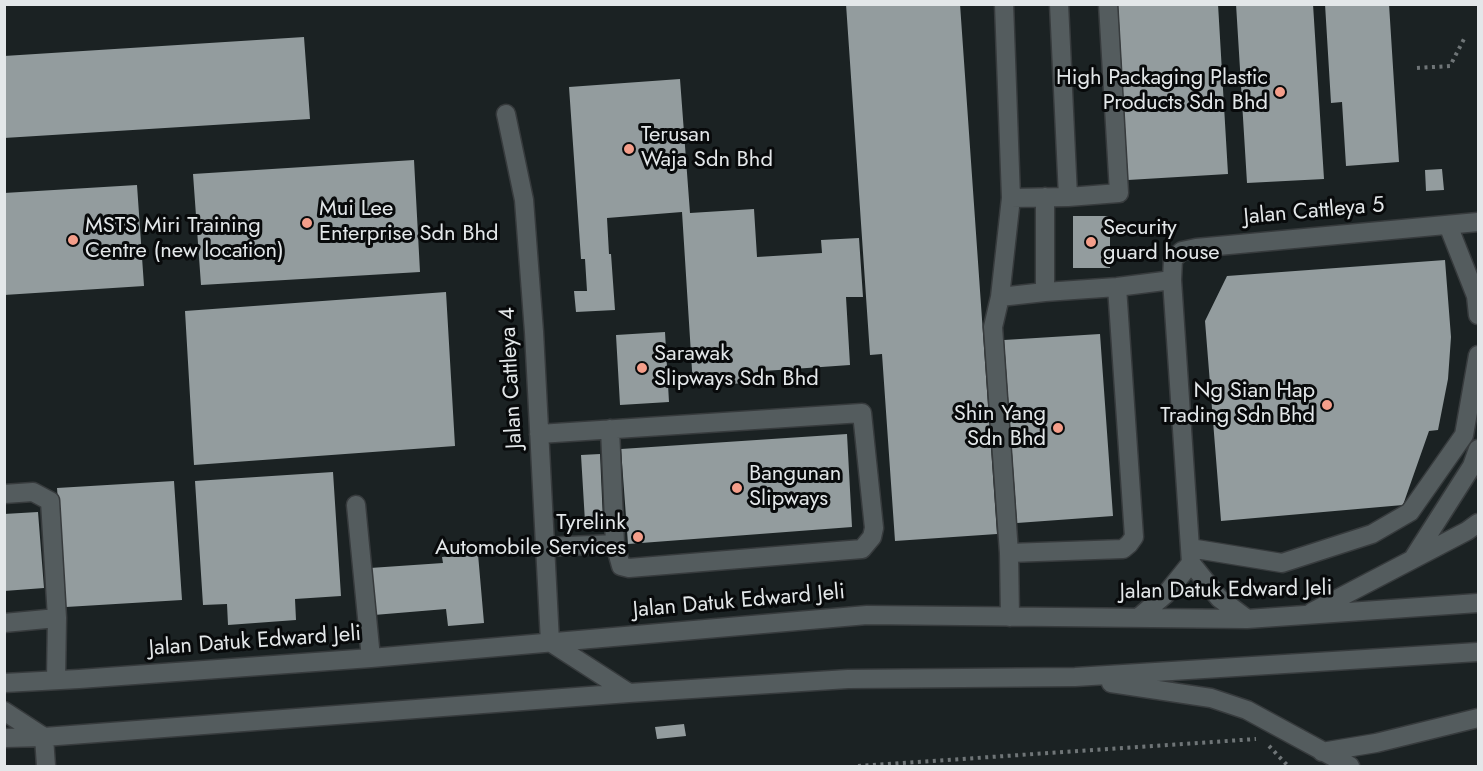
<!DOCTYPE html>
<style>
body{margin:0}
#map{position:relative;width:1483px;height:771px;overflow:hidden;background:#1b2223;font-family:Jost,sans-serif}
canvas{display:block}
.frame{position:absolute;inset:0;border:6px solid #e3e7e9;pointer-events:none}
</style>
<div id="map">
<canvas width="1483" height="771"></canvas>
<div class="frame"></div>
</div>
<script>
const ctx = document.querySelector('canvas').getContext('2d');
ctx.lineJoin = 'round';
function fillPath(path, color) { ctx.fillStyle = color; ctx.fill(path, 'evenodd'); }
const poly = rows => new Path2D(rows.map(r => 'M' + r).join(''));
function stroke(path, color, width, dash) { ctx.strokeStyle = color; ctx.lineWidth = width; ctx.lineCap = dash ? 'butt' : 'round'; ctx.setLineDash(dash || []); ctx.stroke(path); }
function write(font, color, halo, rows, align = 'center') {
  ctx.font = font + ' Jost,sans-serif'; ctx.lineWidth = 6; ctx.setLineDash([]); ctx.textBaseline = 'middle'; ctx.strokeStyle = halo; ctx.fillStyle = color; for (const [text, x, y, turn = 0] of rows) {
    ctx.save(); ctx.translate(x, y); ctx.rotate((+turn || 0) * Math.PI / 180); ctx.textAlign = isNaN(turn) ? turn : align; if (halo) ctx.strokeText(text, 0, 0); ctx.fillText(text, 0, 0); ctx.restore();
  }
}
const building = poly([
 [846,4,960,4,997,534,895,541,882,354,870,355],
 [1118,4,1218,4,1228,174,1128,180],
 [1236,4,1313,4,1324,179,1247,183],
 [1325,4,1389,4,1399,162,1346,166,1342,102,1331,103],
 [304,37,310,119,4,138,4,56],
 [680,79,690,213,754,209,757,257,822,253,821,240,859,238,863,297,846,297,850,365,764,371,765,382,693,386,682,212,607,218,609,254,611,254,615,310,576,312,574,291,587,291,585,259,581,259,569,87],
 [414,160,420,272,201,285,193,174],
 [1442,169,1444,190,1426,191,1425,170],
 [137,185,144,286,4,295,4,193],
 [1073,216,1110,216,1110,268,1073,268],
 [1445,260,1451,337,1448,379,1438,430,1429,431,1403,505,1221,521,1205,321,1227,276],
 [446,292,455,446,194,465,185,311],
 [665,332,669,402,620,405,616,335],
 [1100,334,1113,516,1017,523,1004,340],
 [847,434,852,527,628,544,621,449],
 [600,454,603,521,585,522,581,455],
 [333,472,341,596,295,599,296,620,228,625,227,604,203,605,195,481],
 [174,481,182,600,66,607,57,488],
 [38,512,44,588,4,591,4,514],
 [478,554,484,623,448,626,446,609,374,615,370,568,443,563,442,557],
 [684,724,686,736,657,739,655,727]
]);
const path = poly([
 [1417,68,1450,66,1464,39],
 [1269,746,1288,766],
 [858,766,1256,739]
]);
const minor = poly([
 [1004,4,1011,198,1000,297,993,327,1009,553,1010,617],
 [1059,4,1068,197],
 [506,114,524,200,534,332,550,642,629,693],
 [1011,198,1068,197,1119,193,1108,4],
 [1448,225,1476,296,1478,315],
 [1045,292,1045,197],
 [1000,297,1045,292,1117,287,1172,280],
 [610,429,615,544],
 [539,434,862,413,874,528,872,537,862,549,629,568,621,566,615,544,544,547],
 [4,494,33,492,50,501,57,618,56,680],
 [356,505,371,658],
 [1190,548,1282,563,1372,534,1410,512,1464,435,1478,355],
 [1009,553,1123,549,1129,544,1134,537,1117,287],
 [1414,557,1472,466,1478,449],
 [1191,563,1172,280,1173,259,1182,251,1196,248,1478,222],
 [1191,563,1219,598,1247,619],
 [1312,612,1467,531,1478,523],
 [1138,618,1166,594,1191,563],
 [4,623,57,618],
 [4,683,79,679,371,658,867,615,1247,619,1478,603],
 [1111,683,1211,698,1247,710,1350,766],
 [4,711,44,737,46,766],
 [4,738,44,737,629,693,848,679,1075,677,1478,652],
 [1322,752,1376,743,1478,718]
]);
const markers = [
 [1280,92,6,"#f49e8a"],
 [629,149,6,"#f49e8a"],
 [307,223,6,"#f49e8a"],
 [73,240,6,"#f49e8a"],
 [1091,242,6,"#f49e8a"],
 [642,368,6,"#f49e8a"],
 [1327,405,6,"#f49e8a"],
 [1058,428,6,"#f49e8a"],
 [737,488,6,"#f49e8a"],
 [638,537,6,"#f49e8a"]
];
const poiNames = [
 ["High Packaging Plastic",1268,79,"right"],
 ["Products Sdn Bhd",1268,104,"right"],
 ["Terusan",641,136],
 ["Waja Sdn Bhd",641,161],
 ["Mui Lee",319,210],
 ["Enterprise Sdn Bhd",319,235],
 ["MSTS Miri Training",85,227],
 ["Centre (new location)",85,252],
 ["Security",1103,229],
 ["guard house",1103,254],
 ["Sarawak",654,355],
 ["Slipways Sdn Bhd",654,380],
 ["Ng Sian Hap",1315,392,"right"],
 ["Trading Sdn Bhd",1315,417,"right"],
 ["Shin Yang",1046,415,"right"],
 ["Sdn Bhd",1046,440,"right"],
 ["Bangunan",749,475],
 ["Slipways",749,500],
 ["Tyrelink",626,524,"right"],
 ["Automobile Services",626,549,"right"]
];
const streetNames = [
 ["Jalan Cattleya 5",1314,212,-5],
 ["Jalan Cattleya 4",512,378,-93],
 ["Jalan Datuk Edward Jeli",1226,591,-1],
 ["Jalan Datuk Edward Jeli",739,602,-5],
 ["Jalan Datuk Edward Jeli",255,642,-4]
];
fillPath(building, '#939c9e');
stroke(minor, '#373b3d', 21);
stroke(path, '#6f7577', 4, [3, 4.5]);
stroke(minor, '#545c5e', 18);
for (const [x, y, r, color] of markers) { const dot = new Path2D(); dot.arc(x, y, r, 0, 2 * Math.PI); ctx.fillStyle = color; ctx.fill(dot); stroke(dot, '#080a0b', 2); }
write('22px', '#e3e7e9', '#080a0b', poiNames, 'left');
write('22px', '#e3e7e9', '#080a0b', streetNames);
</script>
